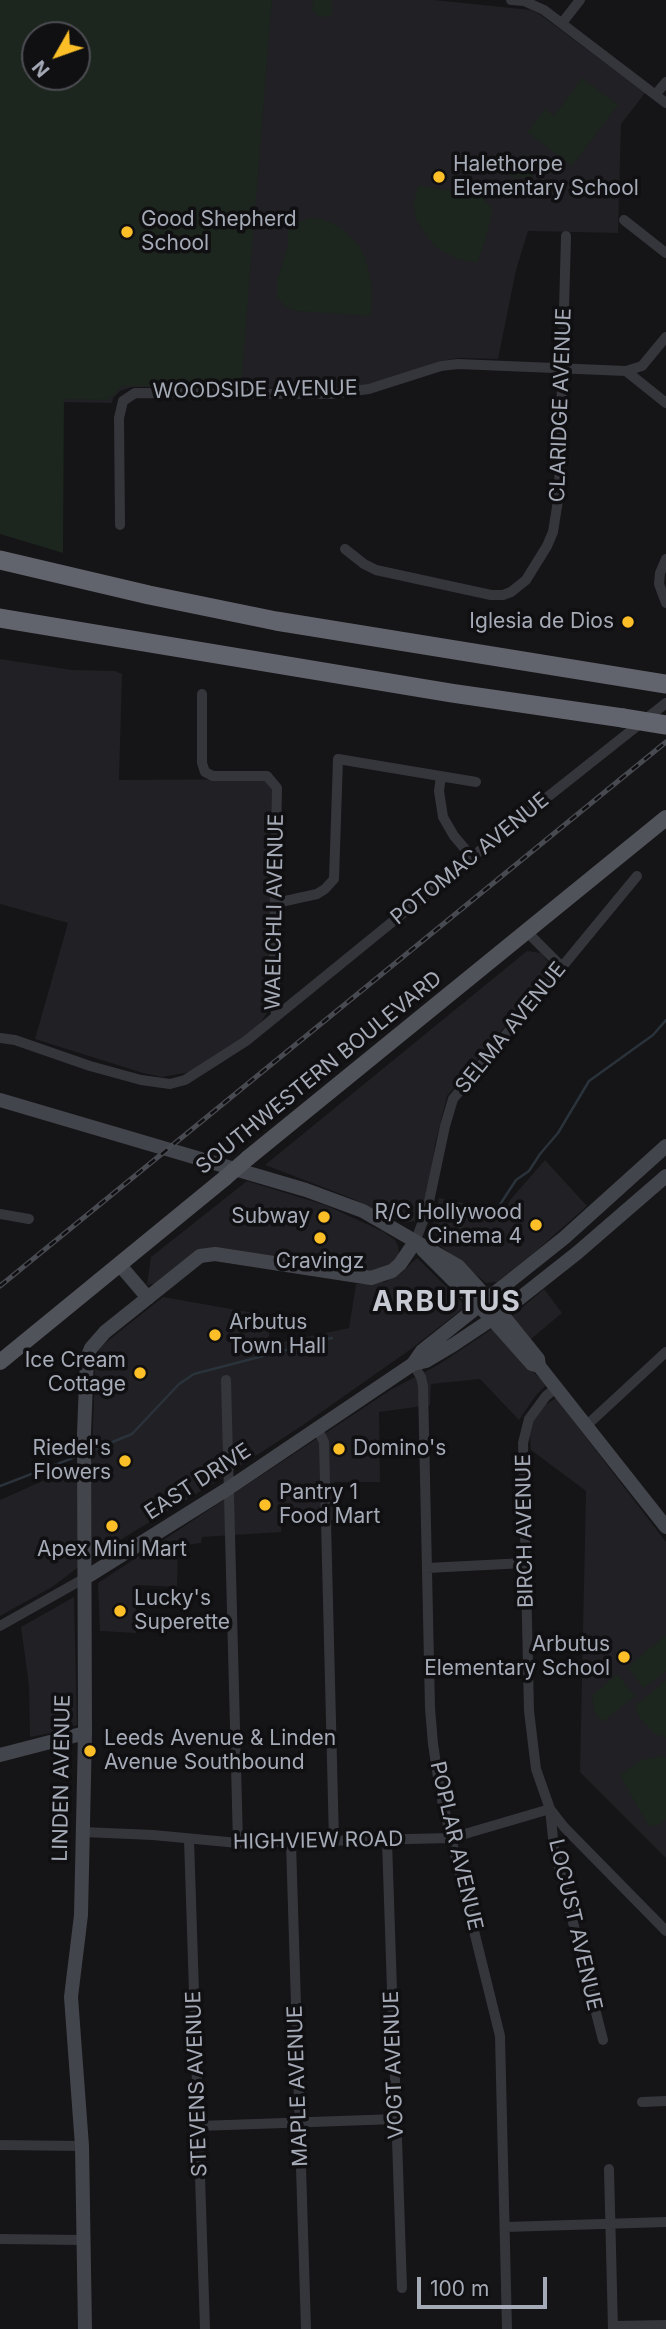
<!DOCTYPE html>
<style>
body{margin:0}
#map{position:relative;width:666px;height:2329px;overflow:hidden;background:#151416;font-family:Inter,sans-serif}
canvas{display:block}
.north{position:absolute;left:21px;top:21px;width:70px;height:70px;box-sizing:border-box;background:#100f11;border:2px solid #4c4d53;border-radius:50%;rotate:230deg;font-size:19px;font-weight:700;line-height:28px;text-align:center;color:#a5aab7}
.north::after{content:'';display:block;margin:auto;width:24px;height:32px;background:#fcbf27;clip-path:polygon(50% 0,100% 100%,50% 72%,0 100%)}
.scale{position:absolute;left:417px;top:2277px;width:130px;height:32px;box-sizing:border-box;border:4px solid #a5aab7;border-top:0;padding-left:9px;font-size:21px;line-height:24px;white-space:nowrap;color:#a5aab7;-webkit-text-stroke:5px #100f11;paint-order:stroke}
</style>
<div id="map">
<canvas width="666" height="2329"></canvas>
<div class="north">N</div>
<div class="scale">100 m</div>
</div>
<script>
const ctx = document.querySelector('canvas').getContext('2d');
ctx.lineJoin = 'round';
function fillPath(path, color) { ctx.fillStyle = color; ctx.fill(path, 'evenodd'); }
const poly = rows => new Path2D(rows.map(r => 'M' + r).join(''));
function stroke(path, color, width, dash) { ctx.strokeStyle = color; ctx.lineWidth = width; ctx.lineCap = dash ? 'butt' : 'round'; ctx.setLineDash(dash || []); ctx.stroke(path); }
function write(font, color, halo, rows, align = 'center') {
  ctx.font = font + ' Inter,sans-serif'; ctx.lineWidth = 7; ctx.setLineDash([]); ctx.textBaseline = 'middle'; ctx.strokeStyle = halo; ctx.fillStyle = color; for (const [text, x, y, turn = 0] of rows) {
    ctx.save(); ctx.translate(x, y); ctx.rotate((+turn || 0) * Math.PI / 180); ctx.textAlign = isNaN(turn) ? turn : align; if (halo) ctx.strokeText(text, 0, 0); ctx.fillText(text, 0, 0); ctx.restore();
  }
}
const built = poly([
 [0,0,434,0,531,10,541,15,645,93,621,124,618,233,528,231,516,270,498,359,459,358,440,361,384,381,351,388,132,387,120,391,113,398,112,403,0,401],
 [35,35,77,35,77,77,35,77],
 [0,659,72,670,115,671,122,674,119,780,262,779,267,782,273,792,271,1006,258,1027,195,1071,162,1077,143,1073,35,1039,68,923,0,904],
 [527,951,541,953,548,962,548,970,544,980,447,1096,435,1145,426,1204,415,1221,404,1223,351,1198,265,1165],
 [545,1160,587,1206,536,1251,497,1282,486,1283,438,1244,433,1224,439,1198,505,1212,510,1200],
 [247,1181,325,1205,382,1231,395,1240,398,1246,399,1253,396,1261,389,1267,370,1273,217,1248,158,1283,147,1285,151,1257],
 [417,1258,466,1306,411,1349,303,1425,214,1483,92,1557,52,1587,0,1616,0,1500,92,1459,95,1361,100,1347,163,1297,271,1316,268,1345,349,1328,356,1284,385,1282,401,1273],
 [544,1289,562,1313,531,1339,512,1316],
 [492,1329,546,1385,536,1395,519,1420,480,1379,431,1384,430,1405,379,1412,380,1482,334,1482,334,1520,281,1519,281,1532,202,1537,201,1543,178,1546,177,1587,136,1585,136,1633,100,1631,98,1583,392,1389,438,1365],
 [556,1398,666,1542,666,1858,580,1772,586,1491,531,1450,530,1435,534,1420,544,1406],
 [74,1597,77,1725,56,1732,30,1737,29,1686,21,1627]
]);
const green = poly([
 [0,0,272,0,241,386,123,386,108,400,64,399,63,553,0,534],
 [35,35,77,35,77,77,35,77],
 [313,0,332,0,332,12,329,17,318,16,312,10],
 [582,78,618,105,572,166,527,132,545,109,554,116],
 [522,154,539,167,528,182,521,176,515,179,510,175,511,169],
 [418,186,479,194,493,209,486,238,477,263,458,259,438,249,427,237,417,221,413,205],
 [310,218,323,219,340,227,360,247,365,257,372,287,371,316,296,311,285,307,277,297,277,281,288,245,288,226],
 [666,1635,666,1671,644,1688,627,1667],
 [617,1674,635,1696,603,1722,594,1711,592,1696],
 [666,1680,666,1738,655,1734,645,1724,638,1715,635,1706],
 [663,1756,666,1757,666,1820,656,1826,648,1825,620,1775,641,1760]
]);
const stream = poly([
 [499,1206,516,1180,529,1171,540,1154,558,1133,589,1081,653,1035,666,1020],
 [88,1452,132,1434,179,1384,194,1374,332,1338],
 [0,1486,78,1456]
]);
const street = poly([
 [511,0,524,1,544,10,666,103],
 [562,23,580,0],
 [656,94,666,82],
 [624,220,666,253],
 [626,371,666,403],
 [120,525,119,418,123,401,135,393,331,394,369,389,441,366,458,364,626,371,642,366,666,337],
 [345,549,364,564,376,570,491,595,503,595,511,592,526,580,547,546,553,532,559,494,566,236],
 [666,559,660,573,659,584,666,603],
 [202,694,202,763,205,772,213,776,267,776,277,788,274,944,276,1017],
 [441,776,439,791,443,817,454,836,472,857],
 [276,903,317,894,325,889,334,879,338,759,476,782],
 [526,931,562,967],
 [0,1038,15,1040,90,1066,141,1080,170,1084,185,1080,246,1041,472,857,666,703],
 [0,1214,29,1219],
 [415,1242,427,1211,445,1126,453,1099,637,876],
 [413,1364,421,1377,423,1386,430,1708,433,1744,440,1791,451,1838,500,2036,507,2329],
 [226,1380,238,1843],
 [556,1388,546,1396,529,1419,523,1443,529,1711,536,1769,550,1809,564,1827,666,1931],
 [586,1426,666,1352],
 [317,1428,324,1442,334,1841],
 [427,1568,525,1563],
 [0,1626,85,1578],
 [83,1832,153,1835,238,1843,451,1838,550,1809,554,1848,603,2040],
 [189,1839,205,2329],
 [387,1841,402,2288],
 [291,1843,306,2329],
 [642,2102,666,2101],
 [199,2126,396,2119],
 [0,2145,82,2146],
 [609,2169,613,2329],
 [505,2227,666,2222],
 [0,2239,83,2240],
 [613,2326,666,2325]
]);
const secondary = poly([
 [0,1100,306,1190,363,1211,458,1266,501,1313,538,1359,539,1366],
 [423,1250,492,1319,532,1364,539,1366,666,1527],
 [119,1264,148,1298],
 [413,1364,426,1361,453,1345,501,1313,577,1253,666,1176],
 [85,1578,229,1488,413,1364,422,1351,564,1238,666,1146],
 [0,1755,85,1733],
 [85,2329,82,2146,71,1997,81,1915,85,1733,84,1433,87,1358,91,1348,105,1332,200,1256,215,1254,371,1278,392,1271,400,1264,415,1242]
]);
const primary = poly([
 [248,1158,666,818],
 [0,1362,225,1178]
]);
const highway = poly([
 [0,560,149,595,276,621,666,684],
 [0,618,451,693,623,718]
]);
const rail = poly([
 [0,1286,666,742]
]);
const primaryBridge = poly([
 [225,1178,248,1158]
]);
const highwayBridge = poly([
 [623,718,666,725]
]);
const markers = [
 [439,177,7,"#fcbf27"],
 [127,232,7,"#fcbf27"],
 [628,622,7,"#fcbf27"],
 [324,1217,7,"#fcbf27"],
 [536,1225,7,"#fcbf27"],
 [320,1238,7,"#fcbf27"],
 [215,1335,7,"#fcbf27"],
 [140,1373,7,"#fcbf27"],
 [339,1449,7,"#fcbf27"],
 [125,1461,7,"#fcbf27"],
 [265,1505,7,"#fcbf27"],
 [112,1526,7,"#fcbf27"],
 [120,1611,7,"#fcbf27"],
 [624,1657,7,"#fcbf27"],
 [90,1751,7,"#fcbf27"]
];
const poiNames = [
 ["Halethorpe",453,165],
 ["Elementary School",453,189],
 ["Good Shepherd",141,220],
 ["School",141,244],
 ["Iglesia de Dios",614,622,"right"],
 ["R/C Hollywood",522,1213,"right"],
 ["Cinema 4",522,1237,"right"],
 ["Subway",310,1217,"right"],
 ["Cravingz",320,1262,"center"],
 ["Arbutus",229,1323],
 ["Town Hall",229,1347],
 ["Ice Cream",126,1361,"right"],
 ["Cottage",126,1385,"right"],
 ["Riedel's",111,1449,"right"],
 ["Flowers",111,1473,"right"],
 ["Domino's",353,1449],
 ["Pantry 1",279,1493],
 ["Food Mart",279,1517],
 ["Apex Mini Mart",112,1550,"center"],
 ["Lucky's",134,1599],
 ["Superette",134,1623],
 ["Arbutus",610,1645,"right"],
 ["Elementary School",610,1669,"right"],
 ["Leeds Avenue & Linden",104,1739],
 ["Avenue Southbound",104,1763]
];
const streetNames = [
 ["WOODSIDE AVENUE",255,390,-1],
 ["CLARIDGE AVENUE",561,405,-88],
 ["POTOMAC AVENUE",470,859,-39],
 ["WAELCHLI AVENUE",275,912,-89],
 ["SELMA AVENUE",511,1028,-51],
 ["SOUTHWESTERN BOULEVARD",319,1073,-39],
 ["EAST DRIVE",198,1482,-33],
 ["BIRCH AVENUE",525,1531,-91],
 ["LINDEN AVENUE",62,1778,-89],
 ["HIGHVIEW ROAD",318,1841,-1],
 ["POPLAR AVENUE",456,1846,77],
 ["LOCUST AVENUE",575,1925,77],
 ["VOGT AVENUE",394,2065,-92],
 ["STEVENS AVENUE",197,2084,-92],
 ["MAPLE AVENUE",298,2086,-92]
];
const districtNames = [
 ["ARBUTUS",447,1303]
];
fillPath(built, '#212024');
fillPath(green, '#1c251e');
stroke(stream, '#2a333b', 2.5);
stroke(street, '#35363c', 10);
stroke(secondary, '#43454c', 14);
stroke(primary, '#51535b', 16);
stroke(highway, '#61646d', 19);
stroke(rail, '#484a51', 5);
stroke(rail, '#100f11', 2.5, [8]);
stroke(primaryBridge, '#51535b', 16);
stroke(highwayBridge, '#61646d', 19);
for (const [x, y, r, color] of markers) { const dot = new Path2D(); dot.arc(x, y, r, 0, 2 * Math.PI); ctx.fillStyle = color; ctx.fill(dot); stroke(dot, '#100f11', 2.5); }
write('21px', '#a5aab7', '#100f11', poiNames, 'left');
write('21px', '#a5aab7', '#100f11', streetNames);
ctx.letterSpacing = '2px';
write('bold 28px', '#c7c9d3', '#100f11', districtNames);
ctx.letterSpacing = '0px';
</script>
